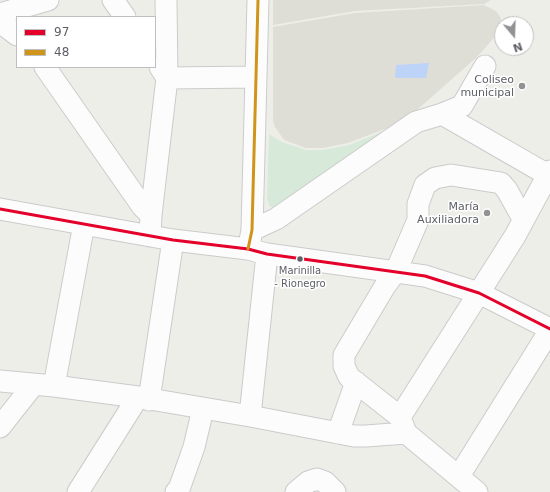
<!DOCTYPE html>
<meta charset="utf-8">
<style>
body{margin:0}
#map{position:relative;width:550px;height:492px;overflow:hidden;background:#eeeee9;font-family:"DejaVu Sans",sans-serif}
canvas{display:block}
.legend{position:absolute;left:16px;top:16px;width:140px;height:52px;box-sizing:border-box;background:#fff;border:1px solid #bfbfc2;margin:0;padding:5px 7px;list-style:none;font-size:12px;color:#5e6067}
.legend li{display:flex;align-items:center;gap:8px;height:20px}
.legend b{width:20px;border:1px solid #bfbfc2}
.north{position:absolute;left:494px;top:16px;width:40px;height:40px;box-sizing:border-box;background:#fff;border:1px solid #bfbfc2;border-radius:50%;rotate:161deg;font-size:11px;font-weight:700;line-height:16px;text-align:center;color:#5e6067}
.north::after{content:'';display:block;margin:auto;width:14px;height:18px;background:#909294;clip-path:polygon(50% 0,100% 100%,50% 72%,0 100%)}
</style>
<div id="map">
<canvas width="550" height="492"></canvas>
<ul class="legend">
<li><b style="height:5px;background:#e4002b"></b>97</li>
<li><b style="height:5px;background:#d1941a"></b>48</li>
</ul>
<div class="north">N</div>
</div>
<script>
const ctx = document.querySelector('canvas').getContext('2d');
ctx.lineJoin = 'round';
function fillPath(path, color) { ctx.fillStyle = color; ctx.fill(path, 'evenodd'); }
const poly = rows => new Path2D(rows.map(r => 'M' + r).join(''));
function stroke(path, color, width, dash) { ctx.strokeStyle = color; ctx.lineWidth = width; ctx.lineCap = dash ? 'butt' : 'round'; ctx.setLineDash(dash || []); ctx.stroke(path); }
function write(font, color, halo, rows, align = 'center') {
  ctx.font = font + ' "DejaVu Sans",sans-serif'; ctx.lineWidth = 3; ctx.setLineDash([]); ctx.textBaseline = 'middle'; ctx.strokeStyle = halo; ctx.fillStyle = color; for (const [text, x, y, turn = 0] of rows) {
    ctx.save(); ctx.translate(x, y); ctx.rotate((+turn || 0) * Math.PI / 180); ctx.textAlign = isNaN(turn) ? turn : align; if (halo) ctx.strokeText(text, 0, 0); ctx.fillText(text, 0, 0); ctx.restore();
  }
}
const education = poly([
 [273,0,491,0,484,4,355,11,273,25],
 [484,5,496,11,501,18,498,33,478,56,409,117,390,127,348,143,323,148,306,148,284,140,275,127,273,121,273,27,355,13]
]);
const green = poly([
 [389,129,276,208,270,207,267,199,269,134,282,142,306,150,323,150,349,145]
]);
const water = poly([
 [429,63,426,78,395,78,396,65]
]);
const minor = poly([
 [113,0,125,17],
 [0,14,48,0],
 [0,22,17,35],
 [45,67,142,206,151,215],
 [160,67,167,78,256,77],
 [442,114,548,175],
 [0,209,173,240,248,249,267,254,425,276,479,293,550,329],
 [252,230,276,219,416,122,442,114,462,106,485,66],
 [150,236,151,215,167,78,166,0],
 [250,241,252,230,258,0],
 [0,381,54,386,138,397,250,416,354,436,366,436,406,433],
 [54,386,84,224],
 [149,400,173,240],
 [250,416,267,254],
 [400,417,515,236,550,171],
 [0,427,34,384],
 [338,433,356,382],
 [459,476,550,330],
 [78,492,138,397],
 [176,492,179,489,194,447,203,409],
 [296,492,308,482,317,479,325,482,335,492],
 [477,492,406,433,400,417,349,377,344,366,344,355,385,286,396,271,418,220,418,204,425,185,435,178,451,175,501,183,507,190,523,219]
]);
const bus1 = poly([
 [0,209,173,240,248,249,267,254,425,276,479,293,550,329]
]);
const bus2 = poly([
 [248,249,252,230,258,0]
]);
const markers = [
 [522,86,4,"#909294"],
 [487,213,4,"#909294"],
 [300,259,3.5,"#5e6067"]
];
const busNames = [
 ["Marinilla",300,271],
 ["- Rionegro",300,284]
];
const poiNames = [
 ["Coliseo",514,80],
 ["municipal",514,93],
 ["María",479,207],
 ["Auxiliadora",479,220]
];
fillPath(education, '#deded7');
fillPath(green, '#d7ead9');
fillPath(water, '#bed3f8');
stroke(minor, '#cbcbcb', 23);
stroke(minor, '#fcfcfc', 21);
stroke(bus1, '#e4002b', 3);
stroke(bus2, '#d1941a', 3);
for (const [x, y, r, color] of markers) { const dot = new Path2D(); dot.arc(x, y, r, 0, 2 * Math.PI); ctx.fillStyle = color; ctx.fill(dot); stroke(dot, '#fff', 1.5); }
write('10px', '#5e6067', '#fff', busNames);
write('11px', '#5e6067', '#fff', poiNames, 'right');
</script>
